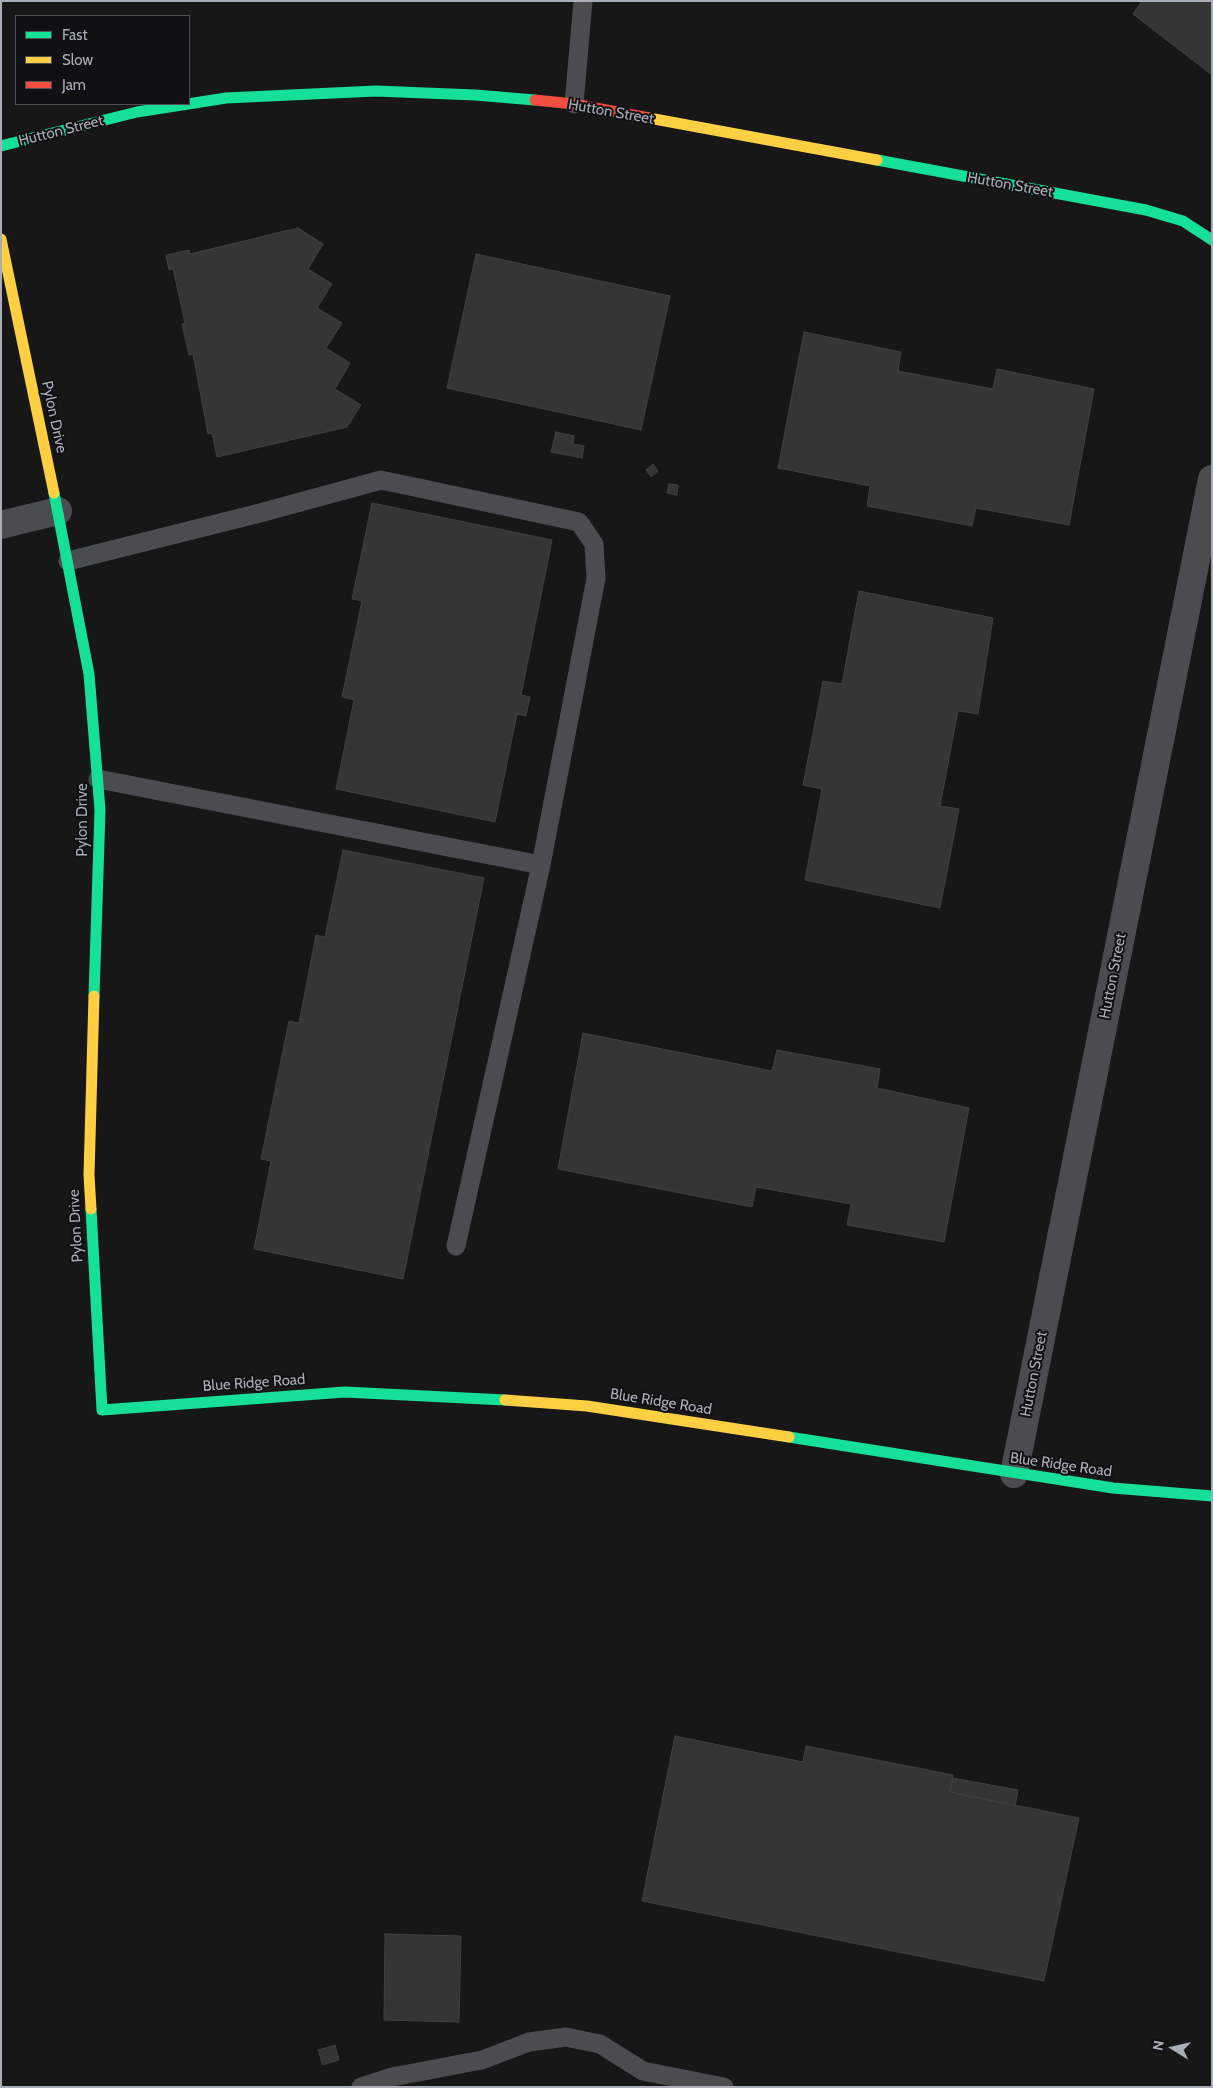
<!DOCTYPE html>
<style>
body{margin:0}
#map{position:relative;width:1213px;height:2088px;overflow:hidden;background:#171717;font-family:Cabin,sans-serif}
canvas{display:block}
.frame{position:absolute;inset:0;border:2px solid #a8adb8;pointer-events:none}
.legend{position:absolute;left:15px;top:15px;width:175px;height:90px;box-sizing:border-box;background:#111113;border:1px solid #4d4f55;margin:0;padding:6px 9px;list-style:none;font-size:15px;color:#a8adb8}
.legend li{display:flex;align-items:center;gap:10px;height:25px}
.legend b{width:25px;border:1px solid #4d4f55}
.north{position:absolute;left:1148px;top:2023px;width:50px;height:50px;-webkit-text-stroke:4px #111113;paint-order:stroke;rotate:280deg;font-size:14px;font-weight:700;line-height:20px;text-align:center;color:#a8adb8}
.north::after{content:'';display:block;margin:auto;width:18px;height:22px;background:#a8adb8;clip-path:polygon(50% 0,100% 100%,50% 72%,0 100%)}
</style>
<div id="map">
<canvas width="1213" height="2088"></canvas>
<div class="frame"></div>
<ul class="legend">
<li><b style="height:6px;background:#16e098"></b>Fast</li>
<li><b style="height:6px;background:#ffcf43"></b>Slow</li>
<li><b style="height:6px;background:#f24e42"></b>Jam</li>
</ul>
<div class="north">N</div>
</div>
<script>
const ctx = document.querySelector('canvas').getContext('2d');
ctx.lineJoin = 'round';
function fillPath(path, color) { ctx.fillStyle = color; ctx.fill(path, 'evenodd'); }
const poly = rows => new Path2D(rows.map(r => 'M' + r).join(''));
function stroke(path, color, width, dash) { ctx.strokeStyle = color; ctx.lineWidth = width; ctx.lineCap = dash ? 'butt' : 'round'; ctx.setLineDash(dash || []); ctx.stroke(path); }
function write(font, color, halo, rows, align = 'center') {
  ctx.font = font + ' Cabin,sans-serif'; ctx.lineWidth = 4; ctx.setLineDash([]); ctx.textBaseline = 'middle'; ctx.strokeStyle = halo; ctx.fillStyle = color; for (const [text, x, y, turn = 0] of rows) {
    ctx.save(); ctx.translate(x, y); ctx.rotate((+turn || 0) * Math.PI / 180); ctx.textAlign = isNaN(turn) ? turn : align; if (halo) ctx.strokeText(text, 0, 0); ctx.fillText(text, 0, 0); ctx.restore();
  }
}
const building = poly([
 [1142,1,1212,1,1212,75,1133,14,1142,1],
 [298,228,323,244,308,269,332,284,317,308,342,323,326,348,350,363,335,389,361,405,347,427,217,457,212,433,208,434,193,354,189,355,182,324,185,323,173,269,169,270,166,255,189,250,190,254,298,228],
 [476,254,670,296,641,430,447,388,476,254],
 [804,332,901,352,898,371,993,389,997,369,1094,389,1069,525,976,508,972,526,867,506,870,486,778,468,804,332],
 [556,432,574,436,573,444,584,446,582,458,551,452,556,432],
 [653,464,658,471,651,477,646,470,653,464],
 [669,484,678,485,677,495,667,493,669,484],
 [372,503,552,540,521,695,530,697,526,716,517,714,495,822,336,789,354,700,342,697,362,601,352,599,372,503],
 [859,591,993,618,978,714,958,711,940,806,959,809,940,908,805,880,822,789,803,785,823,681,842,684,859,591],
 [343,850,484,878,403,1279,254,1249,271,1161,261,1159,289,1021,299,1023,316,935,325,937,343,850],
 [583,1033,772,1071,777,1050,880,1069,877,1088,969,1108,944,1242,847,1225,851,1204,756,1187,752,1207,558,1169,583,1033],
 [675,1736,803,1762,806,1746,953,1775,950,1792,1079,1818,1044,1981,642,1901,675,1736],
 [953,1778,1018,1790,1015,1806,950,1792,953,1778],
 [385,1934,461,1936,459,2022,384,2020,385,1934],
 [335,2045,339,2060,323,2065,318,2050,335,2045]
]);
const lane = poly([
 [574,104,583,1],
 [68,561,260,513,381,480,579,522,594,544,596,578,541,865,456,1246],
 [98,779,541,865],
 [361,2087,392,2077,482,2060,529,2042,566,2037,600,2044,643,2071,724,2087]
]);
const street = poly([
 [1,525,58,511],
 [1014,1474,1212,479]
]);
const fast = poly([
 [1,146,137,112,226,98,376,91,475,95,535,100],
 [877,160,1146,210,1183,221,1212,240],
 [54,493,89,674,100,810,94,996],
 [91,1209,102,1410],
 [102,1410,345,1392,505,1400],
 [789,1437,1113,1488,1212,1496]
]);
const slow = poly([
 [649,118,877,160],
 [1,239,54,493],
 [91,1209,89,1175,94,996],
 [505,1400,587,1406,789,1437]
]);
const jam = poly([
 [535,100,574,104,649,118]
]);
const streetNames = [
 ["Hutton Street",611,112,10],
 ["Hutton Street",61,131,-14],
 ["Hutton Street",1010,185,10],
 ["Pylon Drive",54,417,78],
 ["Pylon Drive",83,820,-90],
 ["Hutton Street",1113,976,-79],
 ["Pylon Drive",76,1226,-93],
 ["Hutton Street",1034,1374,-79],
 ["Blue Ridge Road",254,1383,-4],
 ["Blue Ridge Road",661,1402,9],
 ["Blue Ridge Road",1061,1465,8]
];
fillPath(building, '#353536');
stroke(building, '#3f4043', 1);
stroke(lane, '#4b4c50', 19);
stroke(street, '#4b4c50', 28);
stroke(fast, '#16e098', 11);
stroke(slow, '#ffcf43', 11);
stroke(jam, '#f24e42', 11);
write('15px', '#a8adb8', '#111113', streetNames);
</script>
